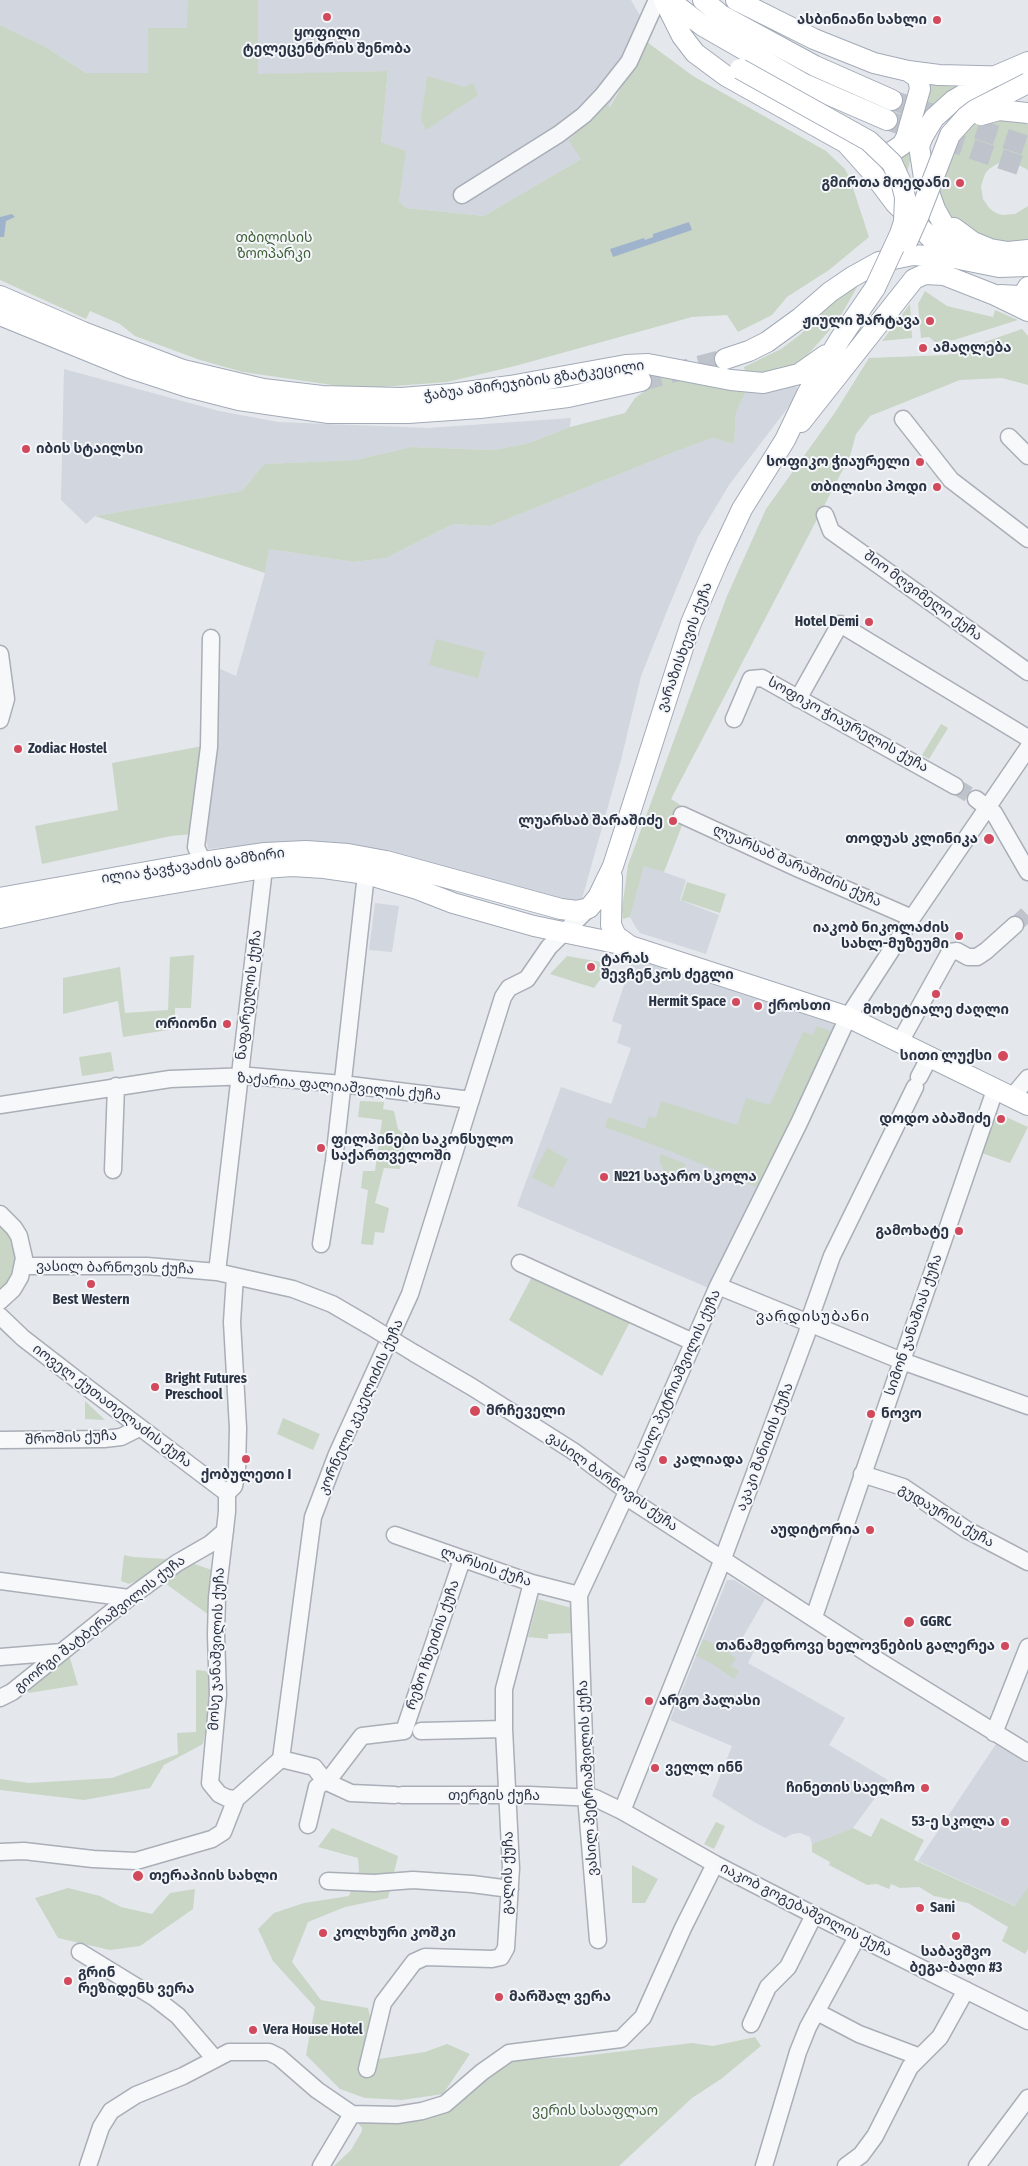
<!DOCTYPE html>
<meta charset="utf-8">
<style>
body{margin:0}
canvas{display:block;background:#e4e7ec}
</style>
<canvas width="1028" height="2166"></canvas>
<script>
const ctx = document.querySelector('canvas').getContext('2d');
ctx.lineJoin = 'round';
function fillPath(path, color) { ctx.fillStyle = color; ctx.fill(path, 'evenodd'); }
const poly = rows => new Path2D(rows.map(r => 'M' + r).join(''));
function stroke(path, color, width, dash) { ctx.strokeStyle = color; ctx.lineWidth = width; ctx.lineCap = dash ? 'butt' : 'round'; ctx.setLineDash(dash || []); ctx.stroke(path); }
function write(font, color, halo, rows, align = 'center') {
  ctx.font = font + ' "Fira Sans Condensed","Noto Sans Georgian",sans-serif'; ctx.lineWidth = 4; ctx.setLineDash([]); ctx.textBaseline = 'middle'; ctx.strokeStyle = halo; ctx.fillStyle = color; for (const [text, x, y, turn = 0] of rows) {
    ctx.save(); ctx.translate(x, y); ctx.rotate((+turn || 0) * Math.PI / 180); ctx.textAlign = isNaN(turn) ? turn : align; if (halo) ctx.strokeText(text, 0, 0); ctx.fillText(text, 0, 0); ctx.restore();
  }
}
const built = poly([
 [0,0,631,0,645,24,647,42,609,107,604,102,581,159,484,216,406,208,399,201,405,151,381,142,388,71,140,78,86,73,44,46,0,25],
 [64,369,219,411,278,422,428,428,571,418,570,427,526,444,493,450,411,447,356,460,264,464,242,491,95,516,86,524,61,500],
 [795,383,799,393,729,485,698,537,669,606,641,676,621,760,582,899,572,904,355,844,287,841,208,849,206,837,209,746,216,667,236,676,265,573,269,549,354,562,386,558,453,524,490,526,677,451,713,438,734,444,736,412,747,390],
 [644,865,686,880,680,900,719,915,706,954,640,933,635,926,630,917],
 [375,903,399,906,392,952,369,950],
 [633,959,840,1026,711,1289,517,1206,561,1087,611,1104,631,1048,617,1043,622,1025,612,1021],
 [727,1580,734,1580,765,1599,740,1642,754,1651,748,1663,845,1718,829,1745,888,1780,853,1828,812,1844,810,1837,800,1833,792,1834,785,1838,754,1822,712,1796,732,1746,670,1720],
 [996,1744,1028,1764,1028,1887,1016,1906,918,1861]
]);
const green = poly([
 [188,0,258,0,258,74,388,71,381,142,406,151,399,201,406,208,484,216,581,159,569,141,604,102,610,107,647,42,693,76,826,151,845,169,850,179,869,237,829,270,787,297,772,315,738,332,727,315,692,317,515,366,447,382,381,387,339,386,243,372,200,360,135,336,120,324,90,311,86,319,0,280,0,25,44,46,86,73,148,73,148,28,187,28],
 [427,76,464,87,473,83,478,95,426,130,421,120],
 [926,84,959,87,915,139,908,169,908,207,873,162,886,162],
 [1028,117,1028,170,1013,162,1000,162,989,169,985,174,981,186,983,199,990,209,996,213,1002,215,1015,214,1028,206,1028,246,1004,249,955,221,935,193,946,157,965,130,985,118],
 [860,282,837,322,803,360,783,372,746,376,744,367,781,349,801,334,836,297],
 [925,291,947,306,993,317,995,310,1018,320,954,340,935,342,929,337,921,338,918,304],
 [910,304,912,338,882,341],
 [1022,329,1028,336,1028,385,1002,378,960,380,870,416,856,434,850,456,671,799,688,810,664,872,644,866,630,917,623,919,622,909,628,865,727,596,766,509,836,411,869,358,947,355],
 [638,372,747,390,736,412,734,444,713,438,677,451,490,526,453,524,386,558,354,562,269,549,265,573,95,516,242,491,264,464,356,460,411,447,493,450,526,444,570,427,625,413,635,398,645,391],
 [436,639,485,652,478,678,429,665],
 [941,724,948,728,929,759,922,755],
 [208,745,193,834,171,836,42,864,35,826,118,810,112,763],
 [687,882,726,894,720,913,681,900],
 [194,955,191,1008,175,1008,175,1029,123,1037,118,1001,63,1014,63,978,120,967,125,1013,168,1010,170,957],
 [567,956,612,964,594,988,550,974],
 [817,1026,838,1034,759,1188,670,1151,605,1127,608,1117,645,1129,649,1116,656,1118,661,1101,737,1125,746,1098,770,1105,803,1032,813,1035],
 [111,1052,114,1071,82,1076,79,1057],
 [360,1101,384,1102,383,1109,394,1111,398,1129,406,1136,400,1169,384,1168,375,1203,389,1208,384,1233,375,1232,373,1245,361,1244,368,1190,361,1188,363,1171,375,1171,382,1120,358,1117],
 [995,1112,1028,1127,1010,1163,979,1152],
 [547,1148,568,1159,553,1188,532,1177],
 [661,1154,686,1164,678,1183,670,1183,659,1160],
 [0,1223,14,1241,17,1254,11,1281,0,1293],
 [534,1273,631,1320,602,1376,509,1320],
 [85,1401,105,1420,85,1419],
 [283,1418,320,1434,313,1450,277,1434],
 [124,1555,133,1557,166,1559,139,1580,129,1584,121,1581],
 [189,1562,212,1570,209,1615,162,1581],
 [538,1599,572,1608,573,1633,548,1634,548,1639,528,1637],
 [703,1639,718,1646,736,1658,731,1666,739,1671,734,1679,711,1663,696,1656],
 [69,1655,78,1685,29,1693,27,1689],
 [196,1670,206,1671,210,1677,211,1700,203,1744,164,1765,150,1788,84,1800,0,1790,0,1779,29,1783,112,1778,178,1754,177,1733,196,1732],
 [881,1818,924,1840,914,1860,1015,1906,1028,1887,1028,1949,1025,1954,1002,1941,1008,1927,968,1903,934,1896,919,1887,900,1888,891,1884,889,1889,877,1884,867,1885,829,1865,830,1862,812,1852,812,1844,853,1828,871,1837],
 [716,1822,725,1826,714,1849,704,1844],
 [332,1828,398,1856,388,1898,345,1907,308,1922,292,1962,321,2000,368,2008,379,2059,425,2052,447,2044,470,2054,443,2094,402,2100,365,2098,340,2089,306,2055,315,2007,273,1961,258,1929,274,1913,304,1903,349,1896,359,1871,358,1858,318,1847],
 [632,1865,658,1879,645,1903,632,1903],
 [68,1888,100,1896,121,1907,152,1914,170,1893,195,1889,193,1909,140,1946,110,1950,58,1938,35,1898],
 [755,2037,761,2046,721,2079,692,2098,619,2166,334,2166,351,2150,362,2131,362,2128,358,2123,363,2121,443,2112,459,2104,484,2080,514,2060,574,2057,692,2043,713,2046]
]);
const water = poly([
 [12,214,15,217,6,221,4,237,0,237,0,217],
 [689,222,692,230,613,257,610,249,644,238,645,240,653,237,653,234]
]);
const minorTunnel = poly([
 [955,786,976,799],
 [1015,925,1028,913]
]);
const majorTunnel = poly([
 [892,100,1028,146],
 [887,120,1028,168],
 [641,381,725,359]
]);
const minor = poly([
 [462,195,559,134,584,115,603,95,629,62,657,0],
 [903,419,951,480,1028,539],
 [1009,437,1028,456],
 [825,515,831,531,1028,672],
 [0,654,6,699,0,720],
 [798,699,840,624,1028,738],
 [734,719,751,679,762,678,955,786],
 [976,799,994,813,1028,872],
 [682,815,797,868,912,918],
 [203,862,196,847,209,747,211,638],
 [900,1042,950,952,957,951,968,957,977,957,986,951,1015,925],
 [919,1077,930,1056],
 [1012,1097,1028,1078],
 [0,1105,170,1079,250,1076,342,1084,471,1100],
 [113,1170,116,1086],
 [0,1214,14,1228,19,1236,24,1258,20,1277,13,1289,0,1301],
 [321,1244,334,1161,366,874],
 [520,1263,693,1342],
 [23,1266,147,1266,217,1272,293,1289,332,1304,368,1325],
 [217,1272,264,868],
 [235,1276,232,1322,238,1428,237,1471,234,1486,227,1493,227,1512,217,1597,216,1635,218,1695,210,1783,219,1794,227,1798,236,1799],
 [718,1286,902,1361,1028,1406],
 [0,1316,23,1338,76,1379,227,1493],
 [414,1353,472,1387,573,1451,619,1485,627,1491,631,1500,722,1559,879,1661,1028,1753],
 [0,1440,104,1439,121,1437,139,1428],
 [862,1474,903,1487,967,1530,1028,1562],
 [395,1535,532,1583,579,1595],
 [0,1581,129,1598],
 [814,1617,995,1090],
 [0,1657,62,1652],
 [0,1698,12,1692,129,1598,177,1563,210,1544,225,1531],
 [421,1731,504,1729],
 [994,1733,1028,1647],
 [281,1759,314,1767,325,1781,351,1793,395,1795],
 [402,1795,530,1795,595,1798,622,1811,715,1864,814,1915,1028,2021],
 [622,1811,719,1569,807,1333,810,1318,832,1256,915,1087],
 [308,1825,317,1787,330,1778,362,1736,404,1731,462,1560],
 [0,1852,24,1851,93,1859,136,1861,212,1839,223,1832,236,1799,281,1759,313,1517,337,1454,410,1294,503,997,509,988,527,979,549,947,589,908],
 [328,1881,374,1883,413,1880,472,1884,510,1889],
 [598,1940,586,1796,579,1595,642,1460,718,1286,799,1123,848,1017,912,918,1028,748],
 [80,1952,155,1998,178,2016,215,2059],
 [817,2012,859,2034,920,2057],
 [751,2024,768,1987,788,1967,814,1915],
 [367,2069,383,2003,414,1962,425,1957,492,1959,501,1957,506,1948,511,1868,504,1729,504,1689,532,1583],
 [88,2166,101,2127,111,2111,136,2095,183,2076,229,2052,269,2052,279,2057,317,2090,352,2114,397,2115,422,2111,445,2104,482,2072,509,2053,621,2039,643,2017,683,1928,715,1864],
 [321,2166,352,2114],
 [764,2166,798,2052,808,2027,857,1937],
 [846,2166,861,2155,875,2136,910,2067,940,2037,966,1990],
 [977,2166,1028,2098]
]);
const major = poly([
 [664,0,682,36,695,53,726,76,846,143,871,171,895,203,932,239,959,259,999,267,1028,266],
 [669,0,703,26,804,84,887,120],
 [703,0,721,15,815,66,892,100],
 [736,0,814,39,874,63,908,71,939,75,1017,77,1028,79],
 [868,152,890,153,902,145,906,138,920,89,918,78,908,71],
 [954,228,973,242,990,249,1008,252,1028,250],
 [967,255,945,227,935,209,924,178,919,146,923,136,934,118,954,100,993,77,1028,62],
 [1000,295,1019,296,1024,294,1028,287],
 [0,296,83,332,183,370,263,389,322,396,401,398,452,394,510,386,626,365,648,364,731,380,763,383,799,374,826,355],
 [0,315,130,368,188,387,239,400,329,413,408,413,480,408,568,397,641,381],
 [725,359,749,351,767,342,800,318,830,292,852,277,879,262,913,255,957,258],
 [801,422,914,279,925,274,944,275,995,295,1028,311],
 [612,877,611,925,616,936,630,946],
 [0,898,203,862,265,853,306,851,348,854,386,861,561,909,577,911,589,908,598,897,613,866,691,623,718,560,742,509,785,440,807,394,840,339,875,288],
 [0,918,115,893,264,868,292,866,324,868,366,874,417,889,453,903,534,926,630,946,848,1017,1028,1105]
]);
const minorBridge = poly([
 [368,1325,414,1353]
]);
const majorBridge = poly([
 [740,69,869,141,892,163,902,185,905,197,904,222,900,234,875,288],
 [981,115,999,110,1028,113],
 [907,242,919,215,950,135,966,117,975,110,1028,83]
]);
const markers = [
 [327,17,5,"#d1495b"],
 [937,20,5,"#d1495b"],
 [960,183,5,"#d1495b"],
 [930,321,5,"#d1495b"],
 [923,348,5,"#d1495b"],
 [26,449,5,"#d1495b"],
 [920,462,5,"#d1495b"],
 [937,487,5,"#d1495b"],
 [869,622,5,"#d1495b"],
 [18,749,5,"#d1495b"],
 [673,821,5,"#d1495b"],
 [989,839,6,"#d1495b"],
 [959,936,5,"#d1495b"],
 [591,967,5,"#d1495b"],
 [936,994,5,"#d1495b"],
 [736,1002,5,"#d1495b"],
 [758,1006,5,"#d1495b"],
 [227,1024,5,"#d1495b"],
 [1003,1056,6,"#d1495b"],
 [1001,1119,5,"#d1495b"],
 [321,1148,5,"#d1495b"],
 [604,1177,5,"#d1495b"],
 [959,1231,5,"#d1495b"],
 [91,1284,5,"#d1495b"],
 [155,1387,5,"#d1495b"],
 [475,1411,6,"#d1495b"],
 [871,1414,5,"#d1495b"],
 [246,1459,5,"#d1495b"],
 [663,1460,5,"#d1495b"],
 [870,1530,5,"#d1495b"],
 [909,1622,6,"#d1495b"],
 [1005,1646,5,"#d1495b"],
 [649,1701,5,"#d1495b"],
 [655,1768,5,"#d1495b"],
 [925,1788,5,"#d1495b"],
 [1005,1822,5,"#d1495b"],
 [138,1876,6,"#d1495b"],
 [920,1908,5,"#d1495b"],
 [323,1933,5,"#d1495b"],
 [956,1936,5,"#d1495b"],
 [68,1981,5,"#d1495b"],
 [499,1997,5,"#d1495b"],
 [253,2030,5,"#d1495b"]
];
const poiNames = [
 ["ასბინიანი სახლი",927,20,"right"],
 ["ყოფილი",327,33,"center"],
 ["ტელეცენტრის შენობა",327,49,"center"],
 ["გმირთა მოედანი",950,183,"right"],
 ["ჟიული შარტავა",920,321,"right"],
 ["ამაღლება",933,348],
 ["იბის სტაილსი",36,449],
 ["სოფიკო ჭიაურელი",910,462,"right"],
 ["თბილისი პოდი",927,487,"right"],
 ["Hotel Demi",859,622,"right"],
 ["Zodiac Hostel",28,749],
 ["ლუარსაბ შარაშიძე",663,821,"right"],
 ["თოდუას კლინიკა",978,839,"right"],
 ["იაკობ ნიკოლაძის",949,928,"right"],
 ["სახლ-მუზეუმი",949,944,"right"],
 ["ტარას",601,959],
 ["შევჩენკოს ძეგლი",601,975],
 ["Hermit Space",726,1002,"right"],
 ["ქროსთი",768,1006],
 ["მოხეტიალე ძაღლი",936,1010,"center"],
 ["ორიონი",217,1024,"right"],
 ["სითი ლუქსი",992,1056,"right"],
 ["დოდო აბაშიძე",991,1119,"right"],
 ["ფილპინები საკონსულო",331,1140],
 ["საქართველოში",331,1156],
 ["№21 საჯარო სკოლა",614,1177],
 ["გამოხატე",949,1231,"right"],
 ["Best Western",91,1300,"center"],
 ["Bright Futures",165,1379],
 ["Preschool",165,1395],
 ["მრჩეველი",486,1411],
 ["ნოვო",881,1414],
 ["კალიადა",673,1460],
 ["ქობულეთი I",246,1475,"center"],
 ["აუდიტორია",860,1530,"right"],
 ["GGRC",920,1622],
 ["თანამედროვე ხელოვნების გალერეა",995,1646,"right"],
 ["არგო პალასი",659,1701],
 ["ველლ ინნ",665,1768],
 ["ჩინეთის საელჩო",915,1788,"right"],
 ["53-ე სკოლა",995,1822,"right"],
 ["თერაპიის სახლი",149,1876],
 ["Sani",930,1908],
 ["კოლხური კოშკი",333,1933],
 ["საბავშვო",956,1952,"center"],
 ["ბეგა-ბაღი #3",956,1968,"center"],
 ["გრინ",78,1973],
 ["რეზიდენს ვერა",78,1989],
 ["მარშალ ვერა",509,1997],
 ["Vera House Hotel",263,2030]
];
const parkNames = [
 ["თბილისის",274,238],
 ["ზოოპარკი",274,254],
 ["ვერის სასაფლაო",595,2111]
];
const streetNames = [
 ["ჭაბუა ამირეჯიბის გზატკეცილი",534,381,-8],
 ["შიო მღვიმელი ქუჩა",923,596,36],
 ["ვარაზისხევის ქუჩა",685,647,-70],
 ["სოფიკო ჭიაურელის ქუჩა",848,725,29],
 ["ილია ჭავჭავაძის გამზირი",193,866,-8],
 ["ლუარსაბ შარაშიძის ქუჩა",797,866,24],
 ["ნაფარეულის ქუჩა",249,995,-83],
 ["ზაქარია ფალიაშვილის ქუჩა",339,1087,5],
 ["ვასილ ბარნოვის ქუჩა",115,1268,1],
 ["სიმონ ჯანაშიას ქუჩა",914,1325,-71],
 ["ვასილ პეტრიაშვილის ქუჩა",677,1380,-66],
 ["იოველ ქუთათელაძის ქუჩა",112,1406,37],
 ["კორნელი კეკელიძის ქუჩა",361,1407,-66],
 ["შროშის ქუჩა",71,1438,-3],
 ["აკაკი შანიძის ქუჩა",765,1447,-69],
 ["ვასილ ბარნოვის ქუჩა",612,1482,36],
 ["გუდაურის ქუჩა",946,1516,31],
 ["ლარსის ქუჩა",486,1567,19],
 ["გიორგი შატბერაშვილის ქუჩა",100,1624,-38],
 ["რეზო ჩხეიძის ქუჩა",433,1645,-71],
 ["მოსე ჯანაშვილის ქუჩა",217,1649,-88],
 ["ვასილ პეტრიაშვილის ქუჩა",588,1778,-93],
 ["თერგის ქუჩა",494,1796],
 ["გალის ქუჩა",508,1873,-89],
 ["იაკობ გოგებაშვილის ქუჩა",806,1910,27]
];
const neighbourhoodNames = [
 ["ვარდისუბანი",813,1317]
];
fillPath(built, '#d2d6de');
fillPath(green, '#c9d6c5');
fillPath(water, '#9fb4cc');
stroke(minorTunnel, '#bfc3cb', 16, [16, 8]);
stroke(majorTunnel, '#bfc3cb', 20, [20, 10]);
stroke(minor, '#a9aeb7', 19);
stroke(major, '#a3abb8', 22);
stroke(minor, '#f7f8fa', 16);
stroke(major, '#fff', 20);
stroke(minorBridge, '#a9aeb7', 19, []);
stroke(majorBridge, '#a3abb8', 22, []);
stroke(minorBridge, '#f7f8fa', 16);
stroke(majorBridge, '#fff', 20);
for (const [x, y, r, color] of markers) { const dot = new Path2D(); dot.arc(x, y, r, 0, 2 * Math.PI); ctx.fillStyle = color; ctx.fill(dot); stroke(dot, '#f4f6f9', 2); }
write('bold 14px', '#2b3445', '#f4f6f9', poiNames, 'left');
write('14px', '#3f6138', '#f4f6f9', parkNames);
write('14px', '#2b3445', '#f4f6f9', streetNames);
ctx.letterSpacing = '1px';
write('15px', '#1d2536', '#f4f6f9', neighbourhoodNames);
ctx.letterSpacing = '0px';
</script>
